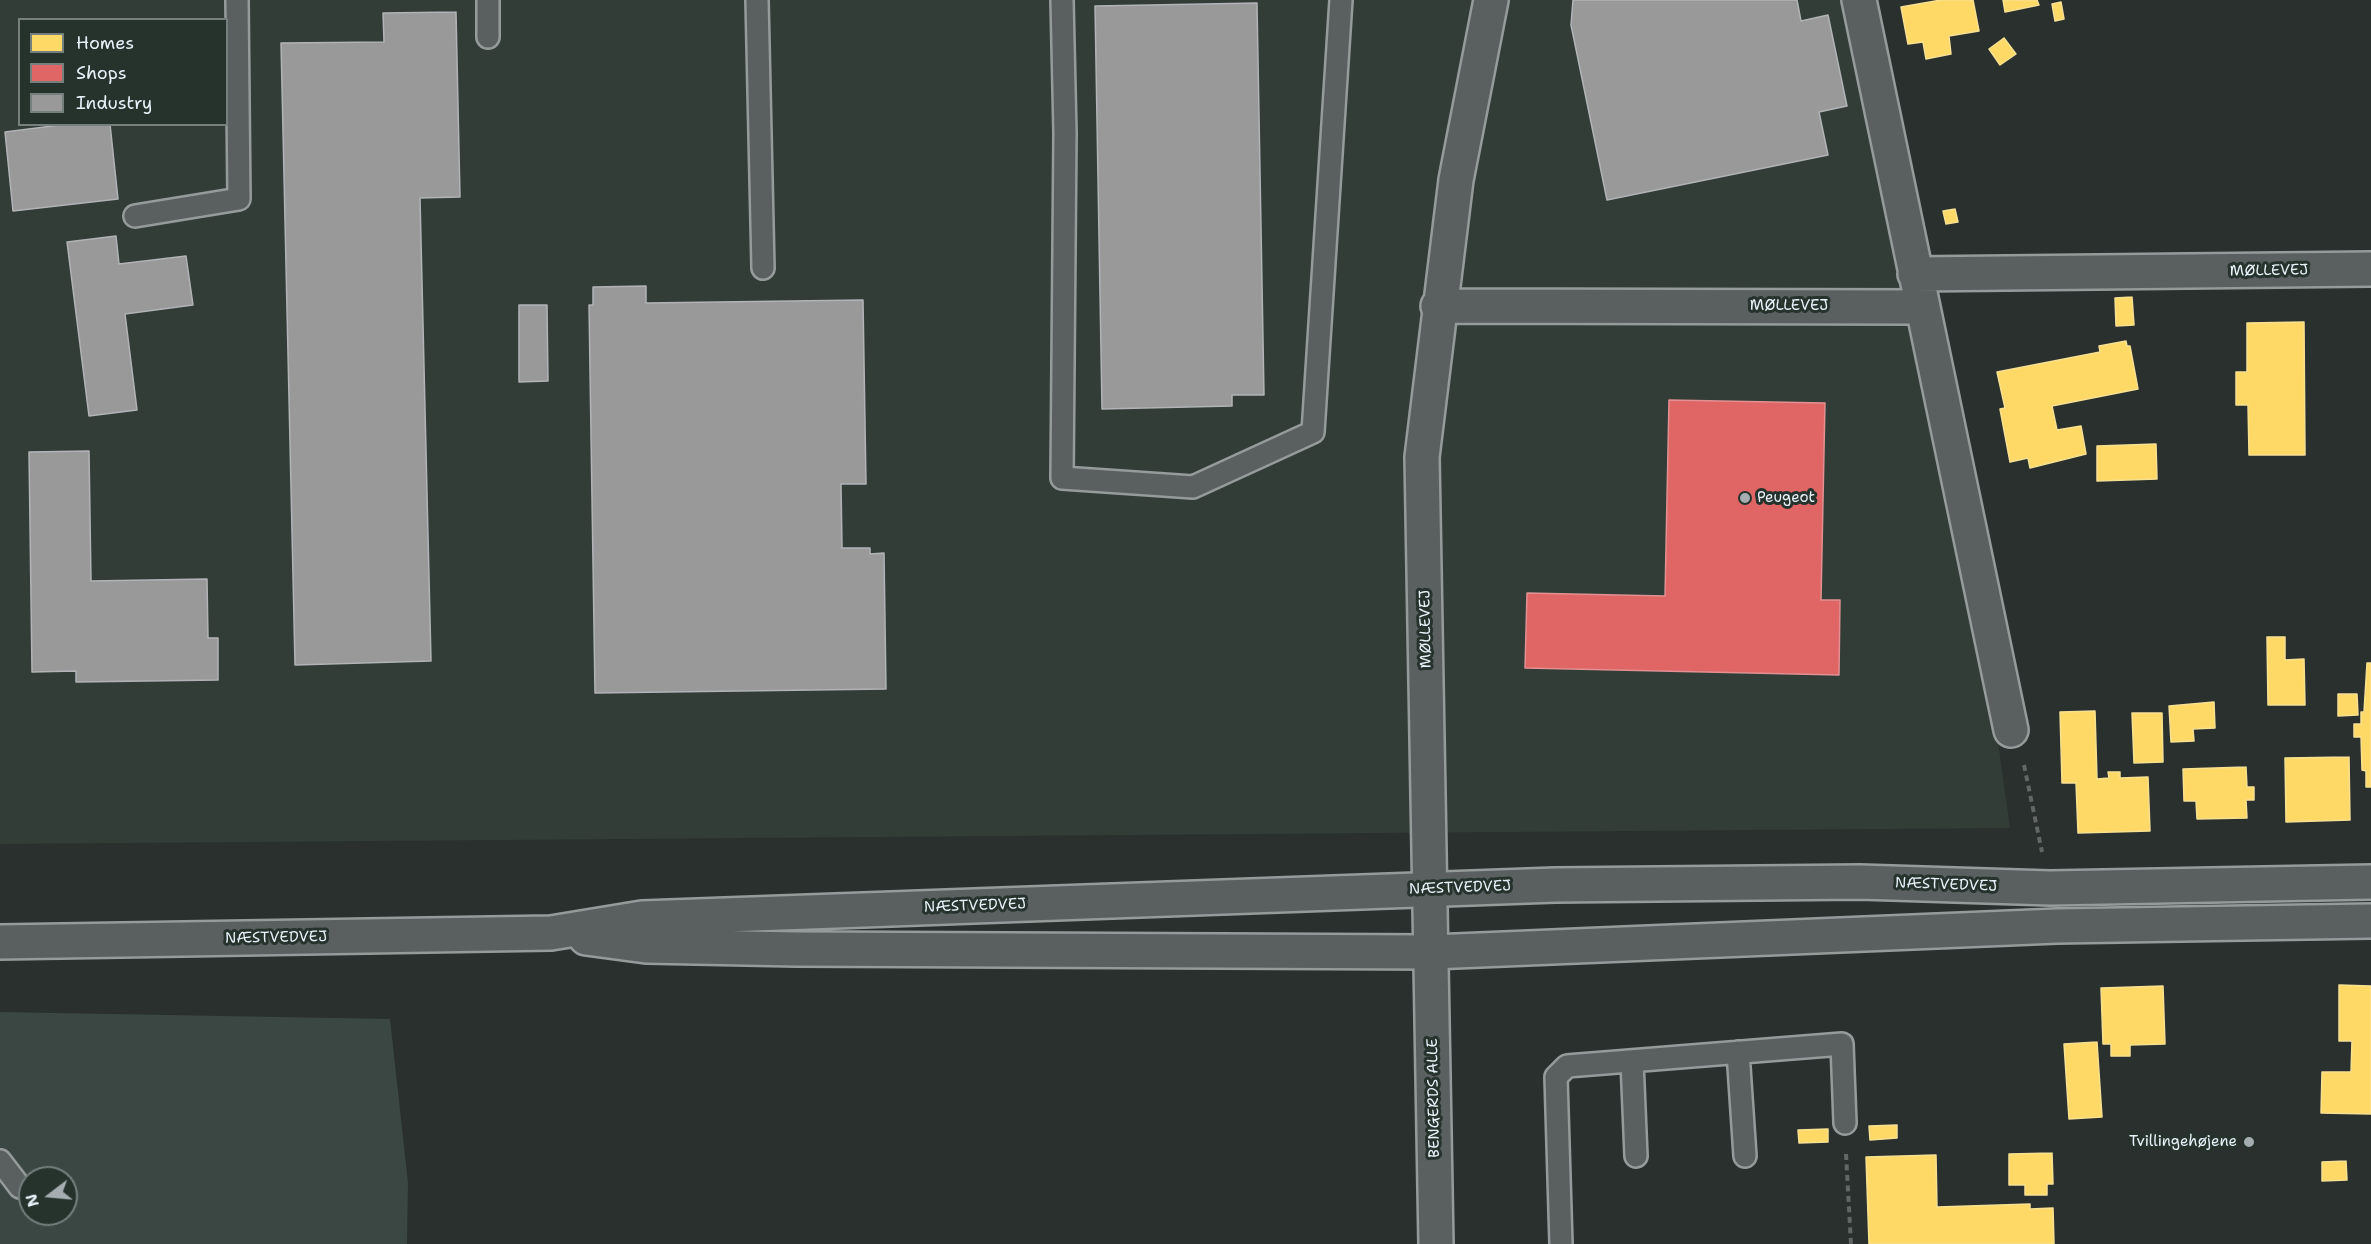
<!DOCTYPE html>
<meta charset="utf-8">
<style>
body{margin:0}
#map{position:relative;width:2371px;height:1244px;overflow:hidden;background:#29302d;font-family:"Shantell Sans",sans-serif}
canvas{display:block}
.legend{position:absolute;left:18px;top:18px;width:210px;height:108px;box-sizing:border-box;background:#26332d;border:2px solid #747f7e;margin:0;padding:8px 10px;list-style:none;font-size:18px;color:#e8f1f8}
.legend li{display:flex;align-items:center;gap:12px;height:30px}
.legend b{width:30px;border:2px solid #747f7e}
.north{position:absolute;left:18px;top:1166px;width:60px;height:60px;box-sizing:border-box;background:#26332d;border:2px solid #747f7e;border-radius:50%;rotate:254deg;font-size:16px;font-weight:700;line-height:24px;text-align:center;color:#e8f1f8}
.north::after{content:'';display:block;margin:auto;width:21px;height:27px;background:#a5adb1;clip-path:polygon(50% 0,100% 100%,50% 72%,0 100%)}
</style>
<div id="map">
<canvas width="2371" height="1244"></canvas>
<ul class="legend">
<li><b style="height:16px;background:#ffd966"></b>Homes</li>
<li><b style="height:16px;background:#e06666"></b>Shops</li>
<li><b style="height:16px;background:#999"></b>Industry</li>
</ul>
<div class="north">N</div>
</div>
<script>
const ctx = document.querySelector('canvas').getContext('2d');
ctx.lineJoin = 'round';
function fillPath(path, color) { ctx.fillStyle = color; ctx.fill(path, 'evenodd'); }
const poly = rows => new Path2D(rows.map(r => 'M' + r).join(''));
function stroke(path, color, width, dash) { ctx.strokeStyle = color; ctx.lineWidth = width; ctx.lineCap = dash ? 'butt' : 'round'; ctx.setLineDash(dash || []); ctx.stroke(path); }
function write(font, color, halo, rows, align = 'center') {
  ctx.font = font + ' "Shantell Sans",sans-serif'; ctx.lineWidth = 6; ctx.setLineDash([]); ctx.textBaseline = 'middle'; ctx.strokeStyle = halo; ctx.fillStyle = color; for (const [text, x, y, turn = 0] of rows) {
    ctx.save(); ctx.translate(x, y); ctx.rotate((+turn || 0) * Math.PI / 180); ctx.textAlign = isNaN(turn) ? turn : align; if (halo) ctx.strokeText(text, 0, 0); ctx.fillText(text, 0, 0); ctx.restore();
  }
}
const built = poly([
 [0,0,1871,0,1930,253,2010,828,0,844],
 [20,20,226,20,226,124,20,124]
]);
const green = poly([
 [0,1012,390,1019,408,1183,407,1244,0,1244],
 [30,1178,66,1178,66,1214,30,1214]
]);
const homes = poly([
 [1941,0,1973,0,1979,31,1949,36,1951,54,1926,59,1923,42,1908,44,1901,7,1941,0],
 [2003,0,2037,0,2039,5,2005,12,2003,0],
 [2061,2,2064,19,2055,21,2052,4,2061,2],
 [2004,38,2016,54,2000,65,1989,49,2004,38],
 [1955,209,1958,222,1946,224,1943,211,1955,209],
 [2132,297,2134,325,2116,326,2115,298,2132,297],
 [2304,322,2305,455,2249,455,2248,405,2236,405,2236,372,2247,372,2247,323,2304,322],
 [2126,341,2127,346,2130,346,2138,389,2052,406,2057,430,2081,426,2086,454,2030,468,2028,458,2010,462,2000,409,2005,408,1997,372,2100,352,2099,346,2126,341],
 [2156,444,2157,479,2097,481,2097,446,2156,444],
 [2267,637,2285,637,2285,660,2304,659,2305,705,2268,705,2267,637],
 [2367,663,2371,663,2371,787,2366,787,2366,771,2362,770,2361,737,2354,737,2354,724,2361,724,2361,712,2364,712,2367,663],
 [2338,694,2357,694,2358,715,2338,716,2338,694],
 [2214,702,2215,728,2193,729,2194,741,2171,742,2169,706,2214,702],
 [2095,711,2097,779,2109,778,2108,772,2120,772,2120,778,2148,777,2150,831,2078,833,2076,783,2062,783,2060,712,2095,711],
 [2132,713,2162,713,2163,762,2134,763,2132,713],
 [2349,757,2350,820,2286,822,2285,758,2349,757],
 [2246,767,2247,787,2254,787,2254,800,2246,800,2247,818,2197,819,2196,801,2184,801,2183,769,2246,767],
 [2339,985,2371,986,2371,1114,2321,1113,2322,1072,2351,1072,2352,1041,2339,1041,2339,985],
 [2163,986,2165,1044,2130,1045,2130,1056,2111,1056,2111,1044,2103,1044,2101,988,2163,986],
 [2097,1042,2102,1117,2069,1119,2064,1044,2097,1042],
 [1897,1125,1897,1138,1870,1140,1869,1126,1897,1125],
 [1828,1129,1828,1142,1799,1143,1798,1130,1828,1129],
 [2052,1153,2053,1184,2047,1184,2047,1195,2025,1195,2025,1185,2009,1185,2009,1154,2052,1153],
 [1936,1155,1937,1207,2030,1204,2030,1209,2053,1208,2054,1244,1869,1244,1866,1157,1936,1155],
 [2346,1161,2347,1180,2322,1181,2322,1162,2346,1161]
]);
const shops = poly([
 [1669,400,1825,403,1821,600,1840,600,1839,675,1525,668,1527,593,1665,596,1669,400]
]);
const industry = poly([
 [1573,0,1797,0,1801,21,1828,15,1847,106,1819,112,1828,155,1607,200,1571,25,1573,0],
 [1257,3,1264,395,1232,395,1232,406,1102,409,1095,6,1257,3],
 [456,12,460,197,420,198,431,661,295,665,281,43,384,42,383,13,456,12],
 [68,124,110,124,118,199,13,211,5,132,68,124],
 [116,236,119,264,186,256,193,305,125,314,137,410,89,416,67,242,116,236],
 [646,286,646,303,863,300,866,484,841,484,842,548,870,548,870,554,884,553,886,689,595,693,589,305,593,305,593,287,646,286],
 [519,305,547,305,548,381,519,382,519,305],
 [89,451,91,581,207,579,208,638,218,638,218,680,76,682,76,671,32,672,29,452,89,451]
]);
const path = poly([
 [2024,765,2042,852],
 [1846,1154,1851,1244]
]);
const lane = poly([
 [757,0,763,268],
 [1062,0,1065,133,1062,478,1193,487,1313,432,1341,0],
 [488,37,488,0],
 [135,216,239,199,237,0],
 [1738,1052,1745,1156],
 [1632,1061,1636,1156],
 [0,1161,20,1187],
 [1561,1244,1556,1077,1567,1066,1842,1044,1845,1123]
]);
const street = poly([
 [1859,0,2011,730],
 [1915,274,2371,269],
 [1438,306,1923,307],
 [1436,1244,1422,457,1456,180,1491,0]
]);
const primary = poly([
 [586,938,646,946,796,949,1432,952,2057,926,2371,921],
 [0,942,551,933,642,918,1555,885,1860,882,2050,888,2371,882]
]);
const markers = [
 [1745,498,6,"#a5adb1"],
 [2249,1142,6,"#a5adb1"]
];
const streetNames = [
 ["MØLLEVEJ",2269,271,-1],
 ["MØLLEVEJ",1789,306],
 ["MØLLEVEJ",1426,629,-91],
 ["NÆSTVEDVEJ",1946,885,2],
 ["NÆSTVEDVEJ",1460,888,-2],
 ["NÆSTVEDVEJ",975,906,-2],
 ["NÆSTVEDVEJ",276,938,-1],
 ["BENGERDS ALLE",1434,1098,-91]
];
const poiNames = [
 ["Peugeot",1757,498],
 ["Tvillingehøjene",2237,1142,"right"]
];
fillPath(built, '#323d38');
fillPath(green, '#3b4743');
fillPath(homes, '#ffd966');
stroke(homes, '#f8e092', 1.5);
fillPath(shops, '#e06666');
stroke(shops, '#e29092', 1.5);
fillPath(industry, '#999');
stroke(industry, '#b1b3b6', 1.5);
stroke(lane, '#959a9a', 26);
stroke(street, '#959a9a', 38);
stroke(primary, '#959a9a', 38);
stroke(path, '#626665', 4, [6, 4.5]);
stroke(lane, '#5a6060', 21);
stroke(street, '#5a6060', 33);
stroke(primary, '#5a6060', 33);
for (const [x, y, r, color] of markers) { const dot = new Path2D(); dot.arc(x, y, r, 0, 2 * Math.PI); ctx.fillStyle = color; ctx.fill(dot); stroke(dot, '#26332d', 2); }
write('15px', '#e8f1f8', '#26332d', streetNames);
write('15px', '#e8f1f8', '#26332d', poiNames, 'left');
</script>
